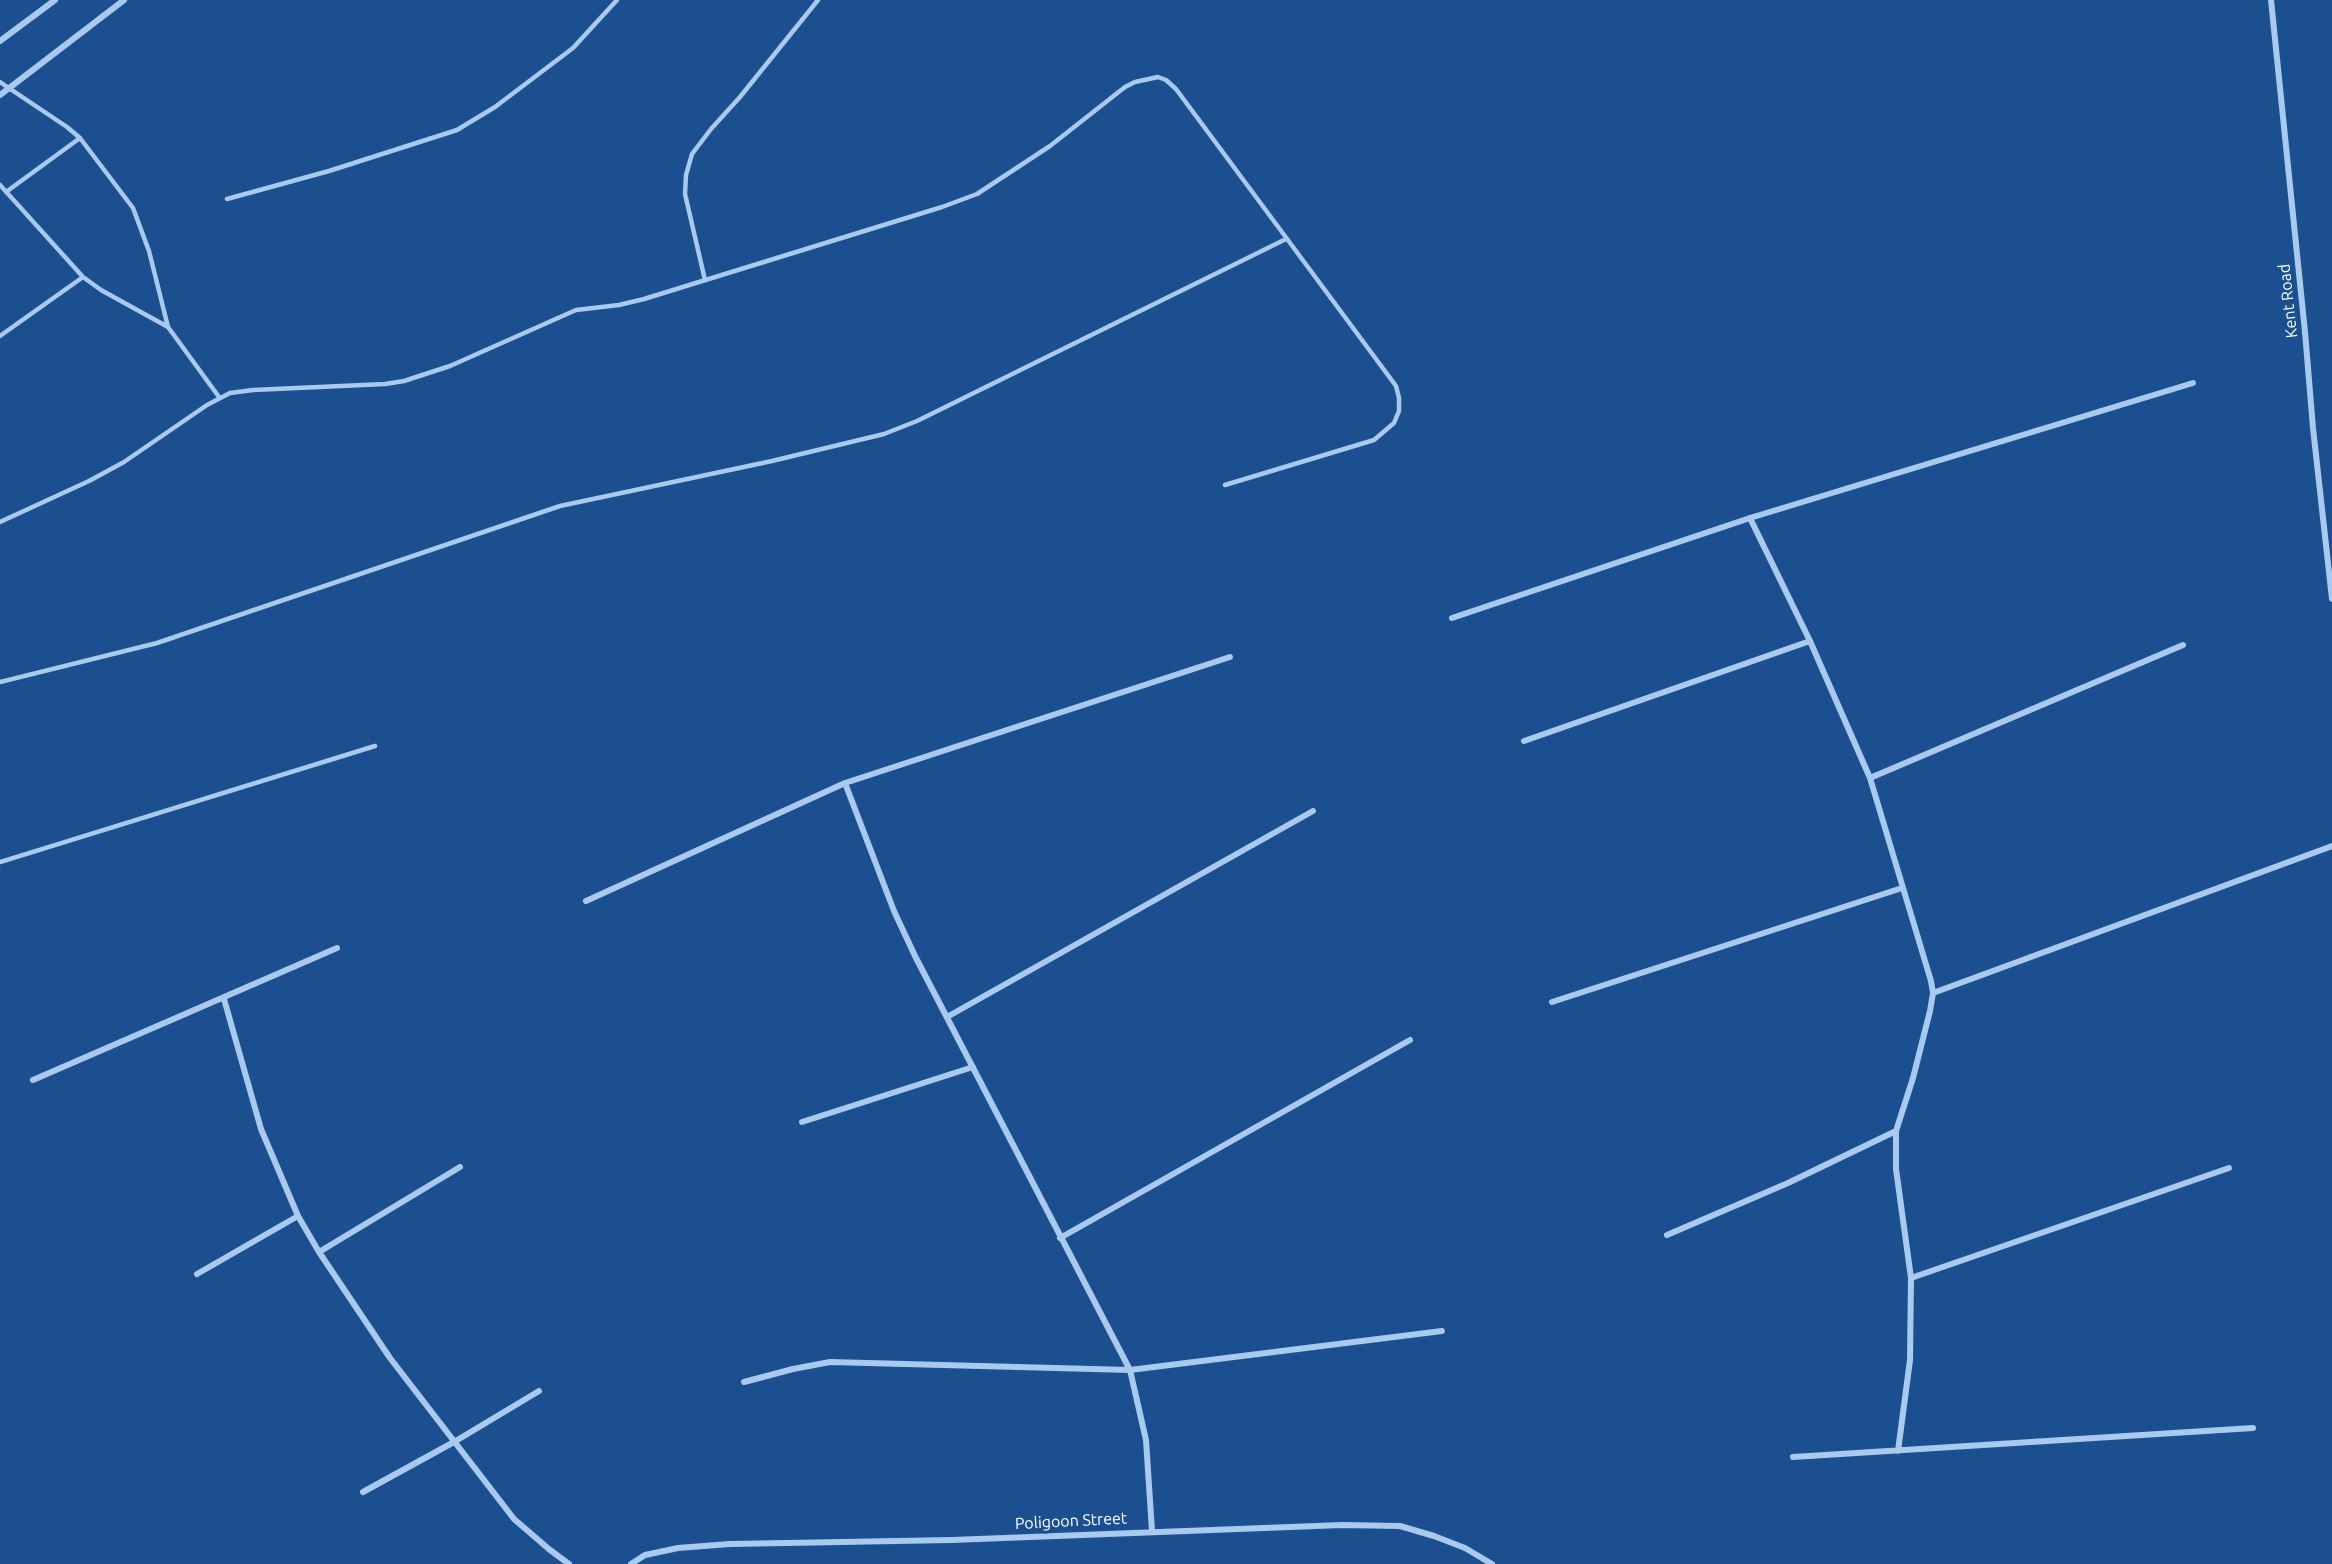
<!DOCTYPE html>
<style>
body{margin:0}
canvas{display:block;background:#1b4f8f}
</style>
<canvas width="2332" height="1564"></canvas>
<script>
const ctx = document.querySelector('canvas').getContext('2d');
ctx.lineJoin = 'round';
const poly = rows => new Path2D(rows.map(r => 'M' + r).join(''));
function stroke(path, color, width, dash) { ctx.strokeStyle = color; ctx.lineWidth = width; ctx.lineCap = dash ? 'butt' : 'round'; ctx.setLineDash(dash || []); ctx.stroke(path); }
function write(font, color, halo, rows, align = 'center') {
  ctx.font = font + ' Ubuntu,sans-serif'; ctx.lineWidth = 6; ctx.setLineDash([]); ctx.textBaseline = 'middle'; ctx.strokeStyle = halo; ctx.fillStyle = color; for (const [text, x, y, turn = 0] of rows) {
    ctx.save(); ctx.translate(x, y); ctx.rotate((+turn || 0) * Math.PI / 180); ctx.textAlign = isNaN(turn) ? turn : align; if (halo) ctx.strokeText(text, 0, 0); ctx.fillText(text, 0, 0); ctx.restore();
  }
}
const service = poly([
 [0,82,67,127,80,138,133,208,149,251,168,327,219,397],
 [0,185,83,277,101,290,168,327],
 [6,192,80,138],
 [227,199,329,171,457,130,495,107,573,48,617,0],
 [705,280,685,194,686,175,692,154,711,129,740,97,818,0],
 [0,336,83,277],
 [0,522,89,481,124,462,207,405,230,393,253,390,385,384,404,381,450,366,576,310,619,305,644,299,942,207,977,194,1050,146,1125,87,1135,82,1158,77,1166,80,1176,89,1396,386,1399,398,1399,411,1394,423,1374,440,1225,485],
 [0,682,157,643,560,506,772,461,884,434,917,421,1286,239],
 [0,862,375,746]
]);
const minor = poly([
 [2271,0,2305,332,2313,428,2332,599],
 [0,41,55,0],
 [0,95,124,0],
 [1750,518,1810,641,1870,778,1931,981,1933,993,1930,1011,1913,1078,1896,1131,1896,1169,1911,1278,1910,1360,1898,1451],
 [1452,618,1750,518,2193,383],
 [1524,741,1810,641],
 [1870,778,2183,645],
 [845,783,894,911,915,956,1130,1370,1146,1440,1152,1531],
 [586,901,845,783,1230,657],
 [1933,993,2332,846],
 [224,999,261,1129,298,1216,319,1252,390,1358,514,1519,550,1550,569,1564],
 [1552,1002,1902,888],
 [947,1017,1313,811],
 [33,1080,337,948],
 [802,1122,973,1067],
 [1667,1235,1788,1183,1896,1131],
 [1060,1238,1410,1040],
 [319,1252,460,1167],
 [197,1274,298,1216],
 [1911,1278,2229,1168],
 [744,1382,793,1369,830,1362,1130,1370,1442,1331],
 [1793,1457,2253,1428],
 [363,1492,454,1442,539,1391],
 [631,1564,645,1555,678,1548,730,1544,952,1540,1342,1525,1400,1526,1434,1536,1465,1548,1492,1564]
]);
const streetNames = [
 ["Kent Road",2288,301,-96],
 ["Poligoon Street",1071,1521,-3]
];
stroke(service, '#a9c9ee', 4.5);
stroke(minor, '#a9c9ee', 6);
write('16px', '#fff', '#1b4f8f', streetNames);
</script>
